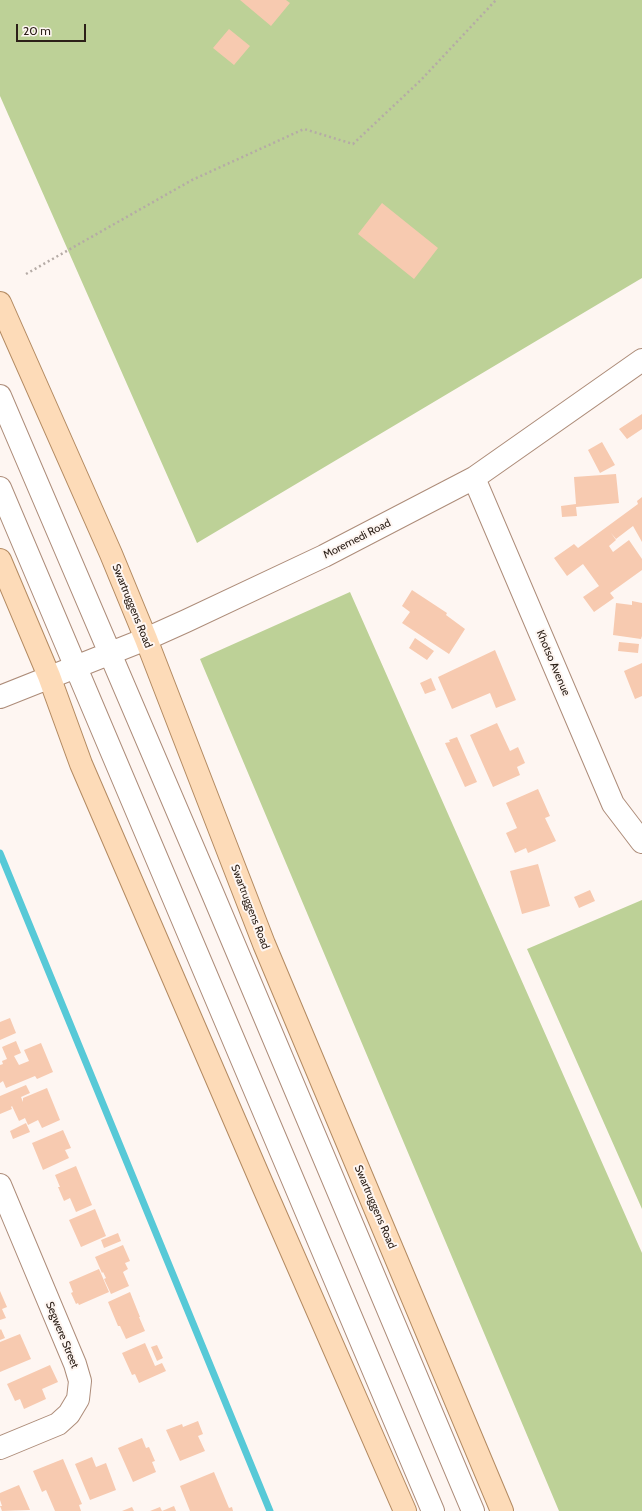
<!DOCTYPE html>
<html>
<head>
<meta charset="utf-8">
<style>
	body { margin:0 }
	#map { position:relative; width:642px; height:1511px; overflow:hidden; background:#fef6f2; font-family:Cabin,sans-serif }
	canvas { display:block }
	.scale { position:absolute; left:16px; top:24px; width:70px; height:18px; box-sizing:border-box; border:2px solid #2c2018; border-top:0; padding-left:5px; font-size:12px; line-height:14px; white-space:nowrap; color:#2c2018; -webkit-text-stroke:3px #fef6f2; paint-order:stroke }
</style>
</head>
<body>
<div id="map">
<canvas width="642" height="1511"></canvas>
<div class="scale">20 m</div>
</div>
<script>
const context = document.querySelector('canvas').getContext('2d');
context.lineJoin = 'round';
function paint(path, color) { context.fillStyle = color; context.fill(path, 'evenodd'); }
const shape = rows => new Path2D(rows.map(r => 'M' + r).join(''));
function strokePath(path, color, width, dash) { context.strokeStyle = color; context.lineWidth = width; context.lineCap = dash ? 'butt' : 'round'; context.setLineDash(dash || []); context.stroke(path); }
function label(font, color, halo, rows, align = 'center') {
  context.font = font + ' Cabin,sans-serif'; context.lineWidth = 4; context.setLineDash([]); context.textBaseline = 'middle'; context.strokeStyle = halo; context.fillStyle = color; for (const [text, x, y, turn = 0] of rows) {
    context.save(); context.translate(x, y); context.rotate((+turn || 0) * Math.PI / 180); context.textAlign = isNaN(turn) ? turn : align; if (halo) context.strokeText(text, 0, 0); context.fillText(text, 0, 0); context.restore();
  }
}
paint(shape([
	[0,0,642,0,642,278,197,543,0,96],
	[350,592,642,1253,642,1511,559,1511,200,659],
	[642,900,642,1209,527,949]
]), '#bdd197');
strokePath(shape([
	[0,853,270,1511]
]), '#57c9d7', 7);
paint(shape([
	[240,0,286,0,290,3,271,26],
	[229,29,250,46,234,65,213,48],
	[382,203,438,248,414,279,358,234],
	[642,414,642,429,627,439,619,429],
	[602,442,615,465,600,473,588,450],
	[616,474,619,503,576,507,577,516,562,517,561,506,576,504,574,477],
	[642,497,642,542,633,526,616,539,611,533,616,540,609,546,613,552,629,540,642,559,642,570,610,593,614,598,594,612,583,597,599,586,583,564,567,576,554,558,574,544,578,548,638,504,637,501],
	[412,590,447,613,446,615,465,629,449,654,402,623,410,612,402,606],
	[632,601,642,603,642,636,641,639,613,635,616,603,632,605],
	[415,638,434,651,427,660,409,648],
	[619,642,639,644,638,653,618,651],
	[495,650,516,700,496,708,490,693,452,709,438,677],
	[642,663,642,696,635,699,624,671],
	[431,678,436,690,425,694,420,683],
	[497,723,510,751,518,747,525,763,517,767,520,775,493,787,470,735],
	[457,737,477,782,465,787,445,743,450,742,449,740],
	[538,789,550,816,545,818,556,841,528,853,526,848,515,853,506,833,517,828,506,803],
	[538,864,550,906,522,914,510,871],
	[590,890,595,901,579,908,574,897],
	[10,1018,16,1033,0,1040,0,1022],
	[16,1041,21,1053,14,1056,19,1065,29,1061,24,1050,41,1043,53,1072,37,1079,35,1076,6,1088,3,1081,0,1083,0,1065,3,1064,2,1061,7,1059,2,1047],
	[26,1085,30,1093,21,1097,23,1102,23,1098,47,1088,60,1120,42,1128,38,1120,28,1125,25,1118,19,1121,12,1106,11,1107,12,1109,0,1114,0,1096],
	[26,1123,30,1132,13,1139,10,1131],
	[63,1130,71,1148,65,1150,69,1158,43,1170,32,1143],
	[76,1166,92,1205,76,1212,70,1198,64,1201,58,1187,60,1187,55,1175],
	[95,1209,106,1236,81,1247,69,1220],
	[118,1233,121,1241,104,1248,101,1240],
	[123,1245,130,1261,125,1263,128,1269,123,1272,129,1286,111,1294,104,1279,106,1278,103,1272,102,1273,95,1257],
	[99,1269,109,1292,79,1305,78,1303,76,1304,71,1293,73,1292,69,1282],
	[0,1291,7,1307,2,1309,6,1318,0,1320],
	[130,1292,140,1317,139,1317,145,1331,126,1339,120,1326,118,1326,108,1302],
	[1,1329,5,1338,0,1340,0,1330],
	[20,1334,31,1359,0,1372,0,1342],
	[145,1343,155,1366,162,1363,166,1371,139,1383,135,1374,132,1375,122,1353],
	[157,1345,163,1358,157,1361,151,1347],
	[50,1365,58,1382,42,1389,46,1399,24,1409,20,1399,15,1401,7,1384],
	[198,1421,203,1434,198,1436,205,1451,180,1461,166,1430,182,1424,183,1427],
	[142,1438,146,1448,149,1447,155,1461,152,1462,156,1472,133,1482,118,1448],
	[92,1457,96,1467,106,1463,116,1490,90,1500,75,1464],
	[63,1459,82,1504,79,1505,81,1511,55,1511,46,1490,42,1492,33,1471],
	[214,1472,229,1508,232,1507,233,1511,190,1511,180,1486],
	[19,1485,30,1510,2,1511,0,1506,2,1506,0,1500,0,1493],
	[174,1506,176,1511,162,1511],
	[132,1507,134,1511,122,1511],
	[160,1507,162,1511,150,1511]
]), '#f7cab0');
const minor = shape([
	[0,396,212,892,473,1511],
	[474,478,613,804,642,842],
	[0,488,433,1511],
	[0,697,146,639,186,621,324,556,474,478,642,360],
	[0,1185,75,1364,80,1381,78,1399,69,1414,58,1424,0,1448]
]);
const major = shape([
	[0,303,111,554,146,639,264,944,502,1511],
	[0,560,49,676,81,764,263,1186,405,1511]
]);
strokePath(minor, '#ad8c79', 24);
strokePath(major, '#b38a61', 24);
strokePath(shape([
	[26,274,192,180,304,129,353,144,421,80,496,0]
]), '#b5aba6', 2.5, [2, 3]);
strokePath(minor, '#fff', 22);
strokePath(major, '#fddbb8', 22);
label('11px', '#2c2018', '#fef6f2', [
	["Moremedi Road",357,539,-27],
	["Swartruggens Road",132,606,68],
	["Khotso Avenue",553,663,67],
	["Swartruggens Road",250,907,69],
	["Swartruggens Road",375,1207,67],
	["Segwere Street",62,1335,68]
]);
</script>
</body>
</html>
